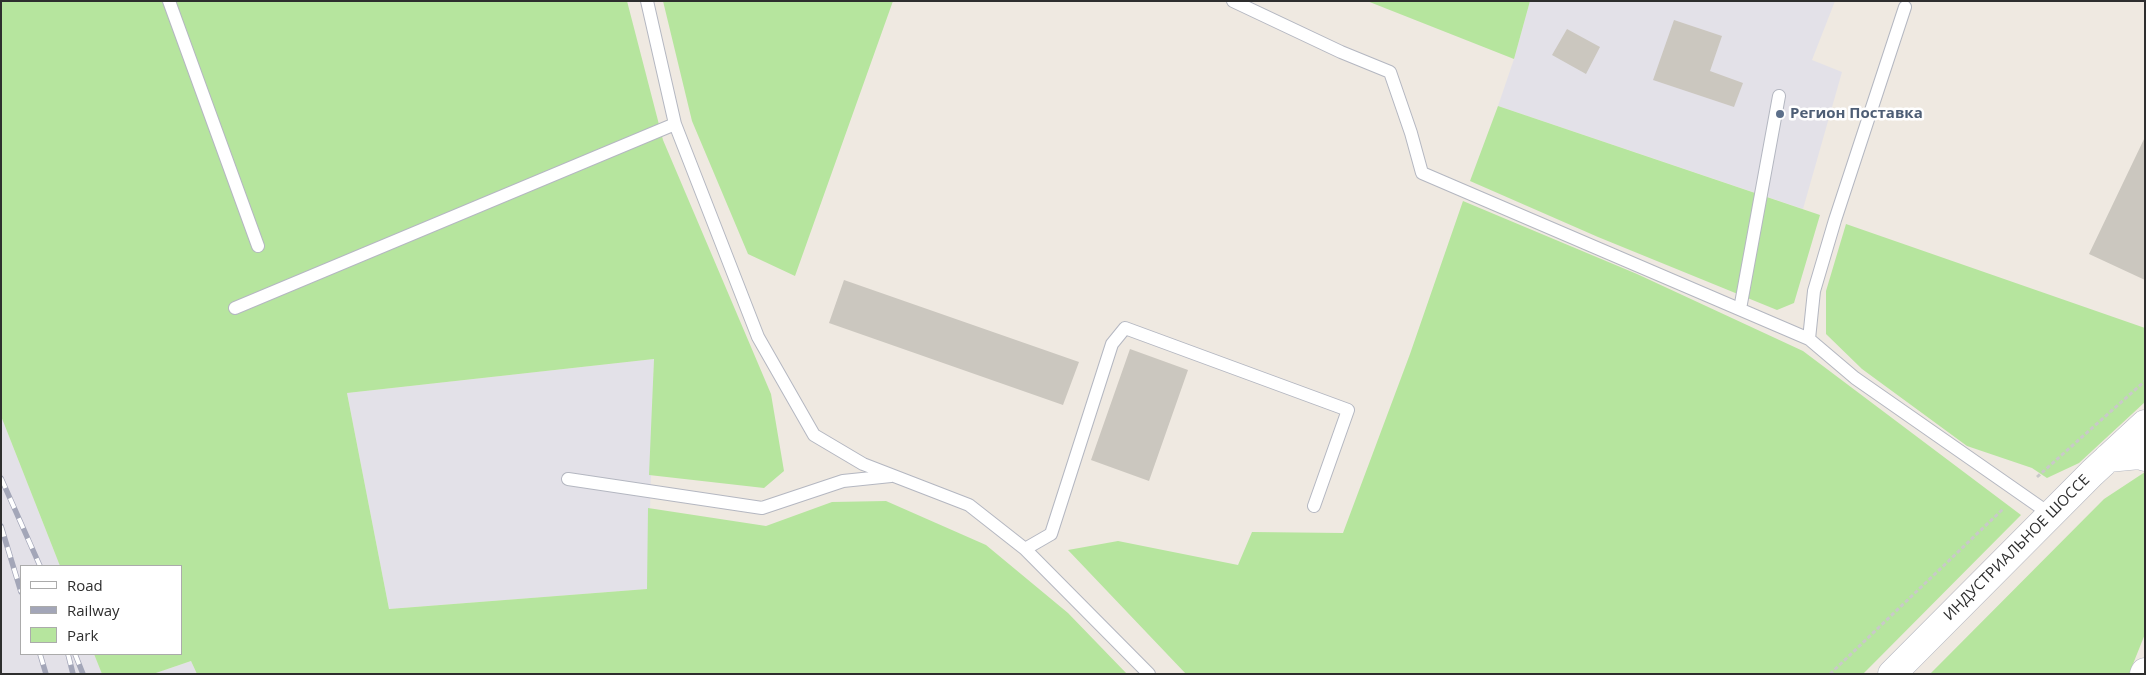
<!DOCTYPE html>
<html>
<head>
<meta charset="utf-8">
<style>
	body { margin:0 }
	#map { position:relative; width:2146px; height:675px; overflow:hidden; background:#efe9e1; font-family:"Open Sans",sans-serif }
	canvas { display:block }
	.frame { position:absolute; inset:0; border:2px solid #2e2e2e; pointer-events:none }
	.legend { position:absolute; left:20px; top:565px; width:162px; height:90px; box-sizing:border-box; background:#fff; border:1px solid #ababab; margin:0; padding:6px 9px; list-style:none; font-size:15px; color:#2e2e2e }
	.legend li { display:flex; align-items:center; gap:10px; height:25px }
	.legend b { width:25px; border:1px solid #ababab }
</style>
</head>
<body>
<div id="map">
<canvas width="2146" height="675"></canvas>
<div class="frame"></div>
<ul class="legend">
<li><b style="height:6px;background:#fff"></b>Road</li>
<li><b style="height:6px;background:#a3a6b8"></b>Railway</li>
<li><b style="height:14px;background:#b6e59e"></b>Park</li>
</ul>
</div>
<script>
const context = document.querySelector('canvas').getContext('2d');
context.lineJoin = 'round';
function paint(path, color) { context.fillStyle = color; context.fill(path, 'evenodd'); }
const shape = rows => new Path2D(rows.map(r => 'M' + r).join(''));
function strokePath(path, color, width, dash) { context.strokeStyle = color; context.lineWidth = width; context.lineCap = dash ? 'butt' : 'round'; context.setLineDash(dash || []); context.stroke(path); }
function label(font, color, halo, rows, align = 'center') {
  context.font = font + ' "Open Sans",sans-serif'; context.lineWidth = 5; context.setLineDash([]); context.textBaseline = 'middle'; context.strokeStyle = halo; context.fillStyle = color; for (const [text, x, y, turn = 0] of rows) {
    context.save(); context.translate(x, y); context.rotate((+turn || 0) * Math.PI / 180); context.textAlign = isNaN(turn) ? turn : align; if (halo) context.strokeText(text, 0, 0); context.fillText(text, 0, 0); context.restore();
  }
}
paint(shape([
	[1530,1,1835,1,1812,60,1842,72,1803,209,1498,106,1514,59],
	[654,359,648,589,389,609,347,393],
	[1,416,60,566,21,566,21,654,94,654,102,674,1,674],
	[191,661,197,674,153,674]
]), '#e3e1e8');
paint(shape([
	[1,1,627,1,663,140,771,394,784,471,764,488,649,475,654,359,347,393,389,609,647,589,648,508,766,526,832,502,886,501,986,545,1068,613,1127,674,197,674,191,661,153,674,102,674,94,654,181,654,181,566,60,566,1,416],
	[663,1,893,1,795,276,748,254,692,121],
	[1367,1,1530,1,1514,59],
	[1498,106,1820,215,1794,303,1777,310,1598,237,1470,181],
	[1463,201,1637,274,1803,351,2021,515,1863,674,1186,674,1068,550,1118,541,1238,565,1252,532,1343,533,1410,354],
	[1846,224,2145,328,2145,402,2079,463,2047,478,2032,468,1967,446,1862,369,1826,334,1826,291],
	[2145,472,2145,634,2129,674,1930,674,2104,499]
]), '#b6e59e');
paint(shape([
	[1674,20,1722,36,1710,71,1743,83,1734,107,1653,80],
	[1567,29,1600,47,1586,74,1552,55],
	[2145,137,2145,280,2089,254],
	[844,280,1079,362,1063,405,829,323],
	[1130,349,1188,370,1149,481,1091,460]
]), '#cbc7bf');
const lane = shape([
	[169,1,258,246],
	[647,1,675,124,758,337,814,435,863,464,969,505,1025,549,1149,674],
	[1233,1,1341,52,1390,72,1411,133,1422,173,1809,339,1855,378,2050,514],
	[235,308,675,124],
	[1740,309,1779,96],
	[1809,339,1814,291,1835,220,1905,7],
	[568,479,762,508,843,481,891,476],
	[1025,549,1051,534,1112,344,1125,328,1348,410,1314,506]
]);
const secondary = shape([
	[2108,458,2139,455,2145,457],
	[1892,674,2092,473,2145,424],
	[2144,674,2145,672]
]);
strokePath(lane, '#b4b7c1', 14);
strokePath(secondary, '#b4b7c1', 29);
strokePath(shape([
	[2037,477,2145,381],
	[1830,674,2003,509]
]), '#c9c9c9', 3, [4, 2.5]);
strokePath(lane, '#fff', 12);
strokePath(secondary, '#fff', 28);
const rail = shape([
	[1,478,40,566],
	[1,526,21,592],
	[40,654,46,674],
	[68,654,73,674],
	[75,654,83,674]
]);
strokePath(rail, '#a3a6b8', 5.5);
strokePath(rail, '#fff', 4, [11]);
for (const [x, y, r, color] of [
	[1780,114,5,"#5c6f8a"]
]) { const dot = new Path2D(); dot.arc(x, y, r, 0, 2 * Math.PI); context.fillStyle = color; context.fill(dot); strokePath(dot, '#fff', 2); }
label('bold 15px', '#4e5e75', '#fff', [
	["Регион Поставка",1790,114]
], 'left');
label('15px', '#2e2e2e', '#fff', [
	["ИНДУСТРИАЛЬНОЕ ШОССЕ",2017,548,-45]
]);
</script>
</body>
</html>
